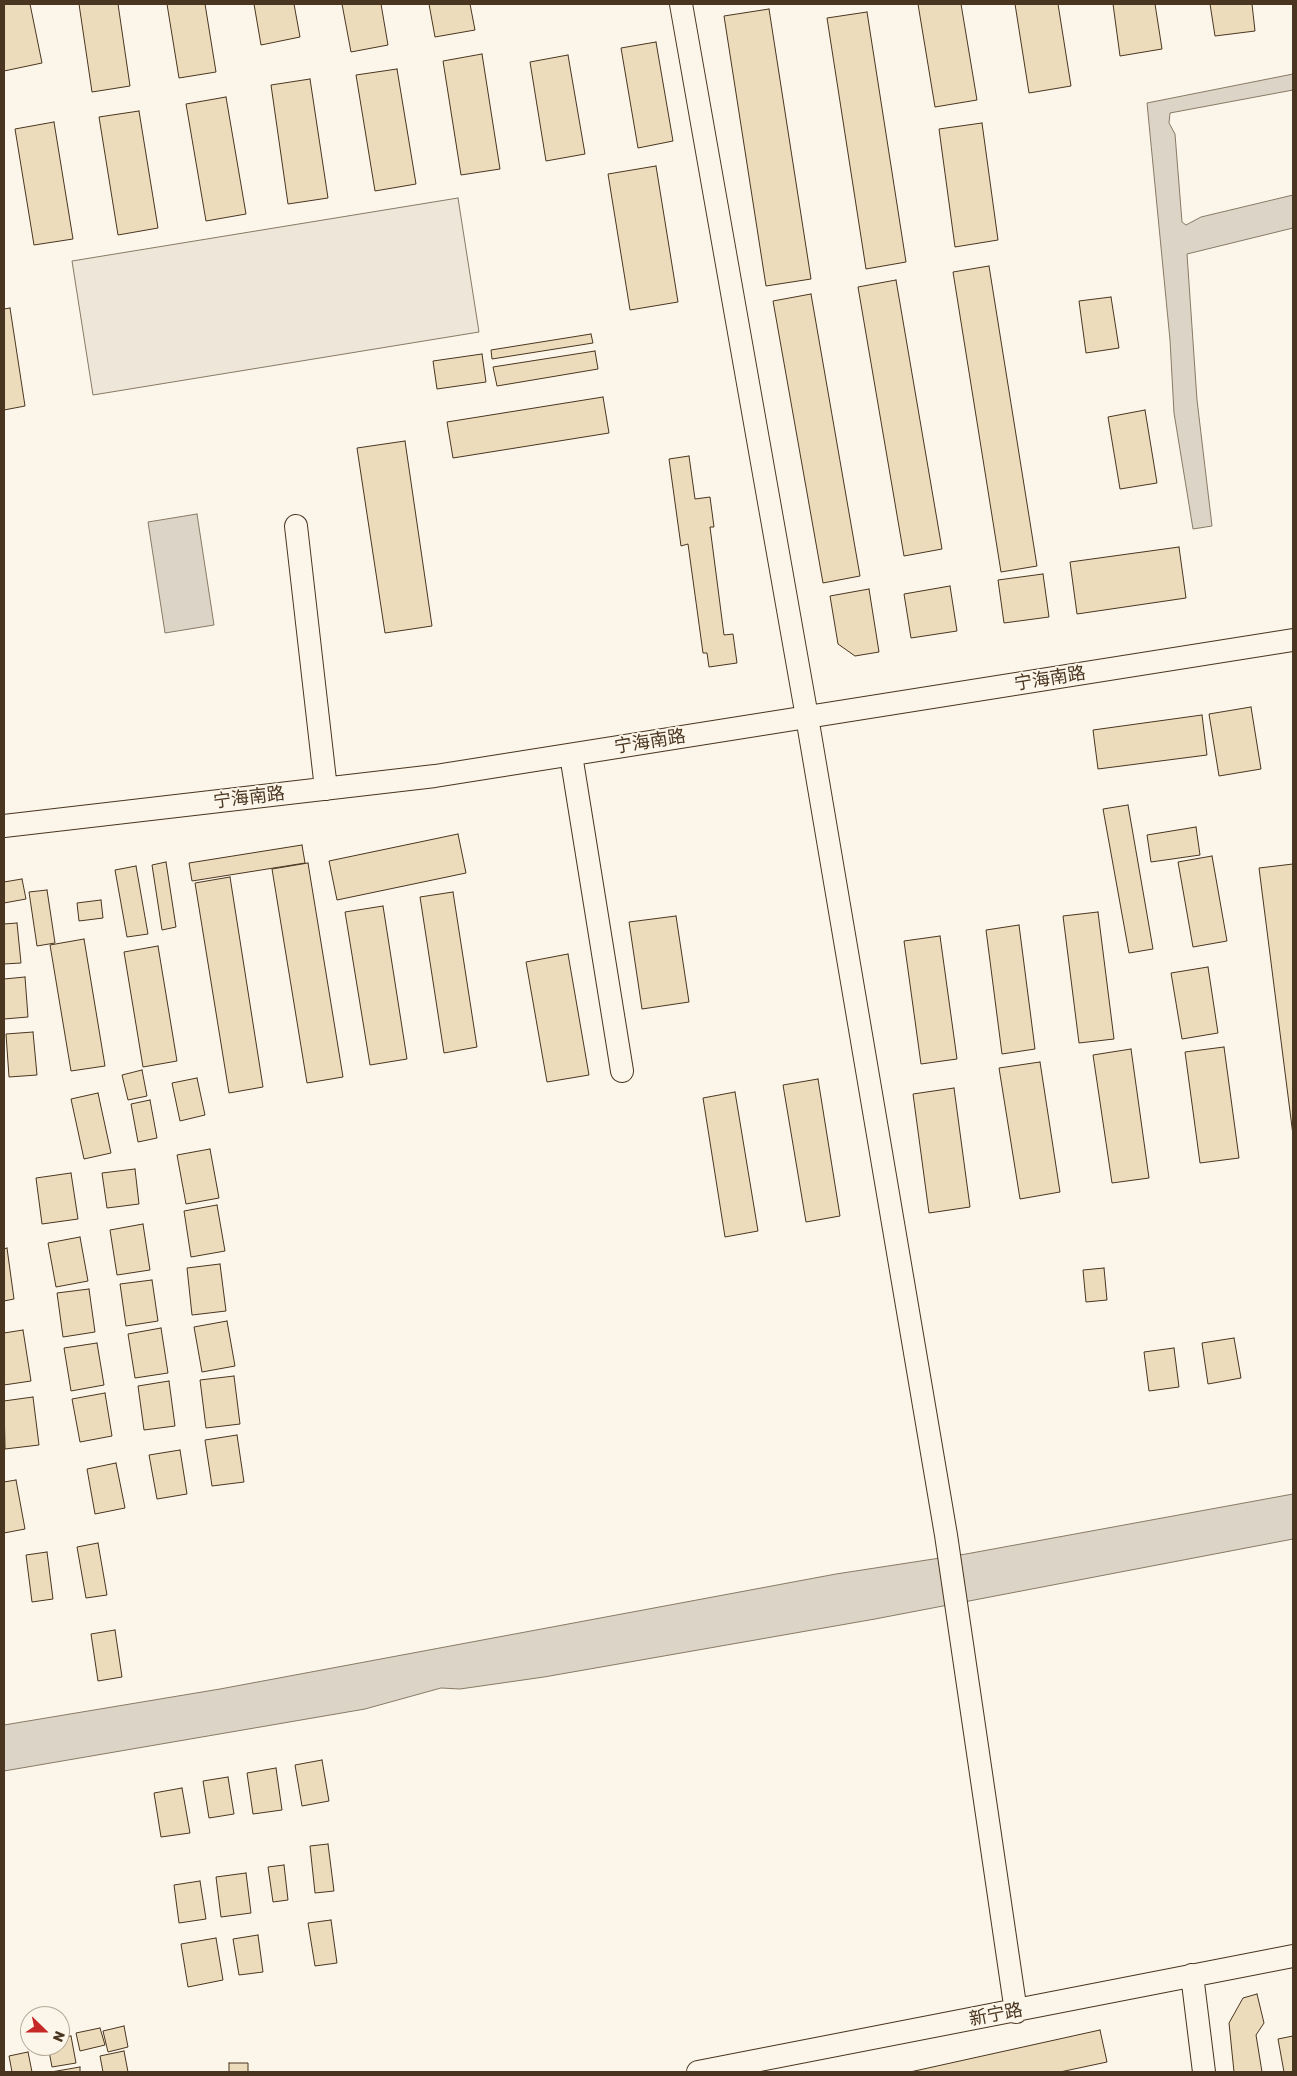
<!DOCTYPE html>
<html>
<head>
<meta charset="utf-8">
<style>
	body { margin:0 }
	#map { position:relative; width:1297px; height:2076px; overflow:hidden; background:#fbf6e9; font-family:Rubik,sans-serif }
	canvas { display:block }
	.frame { position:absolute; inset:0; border:5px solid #4a3520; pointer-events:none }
	.north { position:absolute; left:20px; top:2006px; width:50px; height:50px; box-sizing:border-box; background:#fbf6e9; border:1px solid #b4a999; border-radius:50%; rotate:112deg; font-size:14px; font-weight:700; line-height:20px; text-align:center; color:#4a3520 }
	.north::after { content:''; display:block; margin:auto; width:18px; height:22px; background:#c62828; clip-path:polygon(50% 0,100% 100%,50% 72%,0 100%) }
</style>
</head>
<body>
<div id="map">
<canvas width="1297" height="2076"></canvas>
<div class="frame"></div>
<div class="north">N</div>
</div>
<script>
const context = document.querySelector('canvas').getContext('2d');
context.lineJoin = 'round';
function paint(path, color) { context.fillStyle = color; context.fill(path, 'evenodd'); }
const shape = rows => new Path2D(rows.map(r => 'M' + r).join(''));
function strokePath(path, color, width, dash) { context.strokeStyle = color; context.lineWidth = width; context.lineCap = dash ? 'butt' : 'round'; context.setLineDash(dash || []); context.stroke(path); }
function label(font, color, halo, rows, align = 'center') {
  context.font = font + ' Rubik,"Noto Sans SC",sans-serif'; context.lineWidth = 4; context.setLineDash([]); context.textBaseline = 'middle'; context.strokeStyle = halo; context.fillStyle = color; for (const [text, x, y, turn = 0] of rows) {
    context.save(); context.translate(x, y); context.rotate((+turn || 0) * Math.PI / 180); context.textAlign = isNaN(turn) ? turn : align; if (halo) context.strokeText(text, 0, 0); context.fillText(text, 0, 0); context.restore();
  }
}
const green = shape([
	[458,198,479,332,93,395,72,261,458,198]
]);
paint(green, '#ede6d9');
strokePath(green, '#887966', 1);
const water = shape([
	[1293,74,1293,90,1170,113,1169,123,1175,134,1182,222,1186,225,1201,217,1293,195,1293,228,1187,254,1197,400,1212,526,1193,529,1174,413,1170,340,1147,103,1293,74],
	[197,514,214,625,165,633,148,522,197,514],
	[1293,1494,1293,1539,875,1619,544,1677,460,1689,441,1688,365,1709,4,1771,4,1725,220,1689,836,1574,966,1554,1293,1494]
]);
paint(water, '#dcd4c6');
strokePath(water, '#887966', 1);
const building = shape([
	[4,4,30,4,42,63,4,71,4,4],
	[79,4,118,4,130,86,92,92,79,4],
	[167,4,205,4,216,72,179,78,167,4],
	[254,4,294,4,300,37,261,45,254,4],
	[342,4,381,4,388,45,351,52,342,4],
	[429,4,470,4,475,30,435,37,429,4],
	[918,4,961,4,977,100,935,107,918,4],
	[1015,4,1058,4,1071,86,1029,93,1015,4],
	[1113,4,1155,4,1162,49,1120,56,1113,4],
	[1210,4,1252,4,1255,31,1215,36,1210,4],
	[769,9,811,279,766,286,724,16,769,9],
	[867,12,906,262,866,269,827,18,867,12],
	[656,42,673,141,638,148,621,48,656,42],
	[482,54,500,169,461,175,443,61,482,54],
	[568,55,585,154,546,161,530,62,568,55],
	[397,69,416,184,375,191,356,75,397,69],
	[310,79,328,198,288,204,271,85,310,79],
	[226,97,246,214,206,221,186,104,226,97],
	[139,111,158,228,118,235,99,117,139,111],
	[54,122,73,239,34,245,15,129,54,122],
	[982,123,998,240,955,247,939,129,982,123],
	[656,166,678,302,630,310,608,174,656,166],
	[989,266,1037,566,1001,572,953,272,989,266],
	[896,280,942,549,904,556,858,287,896,280],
	[811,294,860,576,823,583,773,301,811,294],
	[1111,297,1119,348,1086,353,1079,301,1111,297],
	[10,308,25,406,4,410,4,309,10,308],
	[591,334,593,343,492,359,491,350,591,334],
	[595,351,598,369,497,386,493,367,595,351],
	[482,354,486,382,437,389,433,361,482,354],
	[603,397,609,433,453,458,447,422,603,397],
	[1145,410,1157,483,1120,489,1108,417,1145,410],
	[405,441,432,626,385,633,357,448,405,441],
	[689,456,695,499,710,497,714,527,710,527,724,635,733,634,737,663,709,667,707,653,703,653,688,544,681,546,669,459,689,456],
	[1179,547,1186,598,1077,614,1070,562,1179,547],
	[1043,574,1049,617,1004,623,998,580,1043,574],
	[950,586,957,631,911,638,904,594,950,586],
	[869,589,879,652,855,656,838,644,830,596,869,589],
	[1251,707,1261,769,1219,776,1209,714,1251,707],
	[1202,715,1207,755,1098,769,1093,730,1202,715],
	[1128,805,1153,949,1129,953,1103,809,1128,805],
	[1196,827,1200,855,1151,862,1147,835,1196,827],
	[458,834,466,873,337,900,329,861,458,834],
	[302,845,305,863,192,881,189,863,302,845],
	[1212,856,1227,941,1193,947,1178,862,1212,856],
	[166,862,176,927,162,930,152,865,166,862],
	[308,863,343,1077,307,1083,272,869,308,863],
	[1293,864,1293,1135,1259,868,1293,864],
	[136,866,148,934,127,937,115,870,136,866],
	[230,877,263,1087,229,1093,195,883,230,877],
	[22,879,26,899,4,903,4,882,22,879],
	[47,890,55,943,37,946,29,892,47,890],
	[453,892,477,1047,444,1053,420,897,453,892],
	[101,900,103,918,79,921,77,903,101,900],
	[383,906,407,1059,370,1065,345,912,383,906],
	[1098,912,1114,1039,1079,1043,1063,916,1098,912],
	[676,916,689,1002,642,1009,629,922,676,916],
	[17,923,21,963,4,964,4,924,17,923],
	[1019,925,1035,1049,1002,1054,986,930,1019,925],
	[940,936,957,1059,921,1064,904,941,940,936],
	[84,939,105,1066,71,1071,50,945,84,939],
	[158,946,177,1061,143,1067,124,952,158,946],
	[568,954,589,1075,547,1082,526,962,568,954],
	[1208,967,1218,1033,1182,1039,1171,973,1208,967],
	[25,977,28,1017,4,1019,4,979,25,977],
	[33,1032,37,1075,9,1077,6,1034,33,1032],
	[1224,1047,1239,1158,1200,1163,1185,1052,1224,1047],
	[1131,1049,1149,1178,1112,1183,1093,1055,1131,1049],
	[1040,1062,1060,1192,1020,1199,999,1068,1040,1062],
	[142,1070,147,1096,128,1100,122,1075,142,1070],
	[197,1078,205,1115,180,1121,172,1083,197,1078],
	[818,1079,840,1216,806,1222,783,1085,818,1079],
	[954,1088,970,1207,929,1213,913,1094,954,1088],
	[735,1092,758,1231,725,1237,703,1098,735,1092],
	[98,1093,111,1153,84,1159,71,1099,98,1093],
	[150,1100,157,1138,138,1142,131,1104,150,1100],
	[210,1149,219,1198,186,1204,177,1155,210,1149],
	[135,1169,139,1204,107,1208,102,1173,135,1169],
	[71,1173,78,1219,42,1224,36,1178,71,1173],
	[217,1205,225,1251,191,1257,184,1211,217,1205],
	[143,1224,150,1270,117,1275,110,1230,143,1224],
	[80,1237,88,1281,56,1287,48,1243,80,1237],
	[7,1248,14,1299,4,1301,4,1249,7,1248],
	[220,1264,226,1311,192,1315,187,1268,220,1264],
	[1104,1268,1107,1300,1086,1302,1083,1270,1104,1268],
	[152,1280,158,1321,126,1326,120,1284,152,1280],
	[89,1289,95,1332,63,1337,57,1293,89,1289],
	[227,1321,235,1366,202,1372,194,1327,227,1321],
	[161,1328,168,1373,135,1378,128,1334,161,1328],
	[23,1330,31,1381,4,1385,4,1333,23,1330],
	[1234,1338,1241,1378,1208,1384,1202,1343,1234,1338],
	[97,1343,104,1385,71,1391,64,1348,97,1343],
	[1174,1348,1179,1387,1149,1391,1144,1352,1174,1348],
	[234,1376,240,1424,206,1428,200,1380,234,1376],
	[169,1381,175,1426,144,1430,138,1386,169,1381],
	[105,1393,112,1436,80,1442,72,1399,105,1393],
	[33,1397,39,1445,5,1449,4,1401,33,1397],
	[237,1435,244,1482,212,1486,205,1440,237,1435],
	[180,1450,187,1494,157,1499,149,1455,180,1450],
	[116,1463,125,1508,95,1514,87,1469,116,1463],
	[16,1480,25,1529,4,1533,4,1482,16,1480],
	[98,1543,107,1595,86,1598,77,1547,98,1543],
	[47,1552,53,1599,32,1602,26,1555,47,1552],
	[115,1630,122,1677,98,1681,91,1634,115,1630],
	[322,1760,329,1801,302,1806,295,1765,322,1760],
	[276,1768,282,1810,253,1814,247,1773,276,1768],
	[228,1777,234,1814,209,1818,203,1781,228,1777],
	[182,1788,190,1833,161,1837,154,1793,182,1788],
	[328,1844,334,1891,315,1893,310,1846,328,1844],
	[284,1865,288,1900,273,1902,268,1867,284,1865],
	[246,1873,251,1913,221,1917,216,1877,246,1873],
	[200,1881,206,1919,179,1923,174,1885,200,1881],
	[331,1920,337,1963,315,1966,308,1923,331,1920],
	[258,1935,263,1972,239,1975,233,1939,258,1935],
	[216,1938,223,1980,188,1987,181,1944,216,1938],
	[1257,1994,1264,2023,1256,2035,1262,2072,1234,2072,1229,2023,1243,1998,1257,1994],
	[124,2026,128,2047,108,2052,103,2031,124,2026],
	[100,2028,105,2045,80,2051,76,2033,100,2028],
	[1100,2030,1107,2062,1060,2072,910,2072,1100,2030],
	[71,2036,76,2063,52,2067,48,2046,60,2046,60,2038,71,2036],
	[1293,2036,1293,2072,1284,2072,1278,2039,1293,2036],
	[124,2051,128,2072,103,2072,100,2056,124,2051],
	[28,2052,32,2072,12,2072,9,2056,28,2052],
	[229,2063,248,2063,248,2072,229,2072,229,2063],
	[80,2067,80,2072,51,2072,80,2067]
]);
paint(building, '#ecdcbc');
strokePath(building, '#4a3520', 1);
const minor = shape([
	[681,4,807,717,946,1535,1016,2012],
	[296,526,326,789],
	[571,755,622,1071],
	[4,826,435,776,1293,640],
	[1192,1975,1204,2072],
	[698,2072,1293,1956]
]);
strokePath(minor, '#4a3520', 24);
strokePath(minor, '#fbf6e9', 22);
label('18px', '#4a3520', '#fbf6e9', [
	["宁海南路",1050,679,-9],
	["宁海南路",650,742,-9],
	["宁海南路",249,798,-7],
	["新宁路",996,2015,-11]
]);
</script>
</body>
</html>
